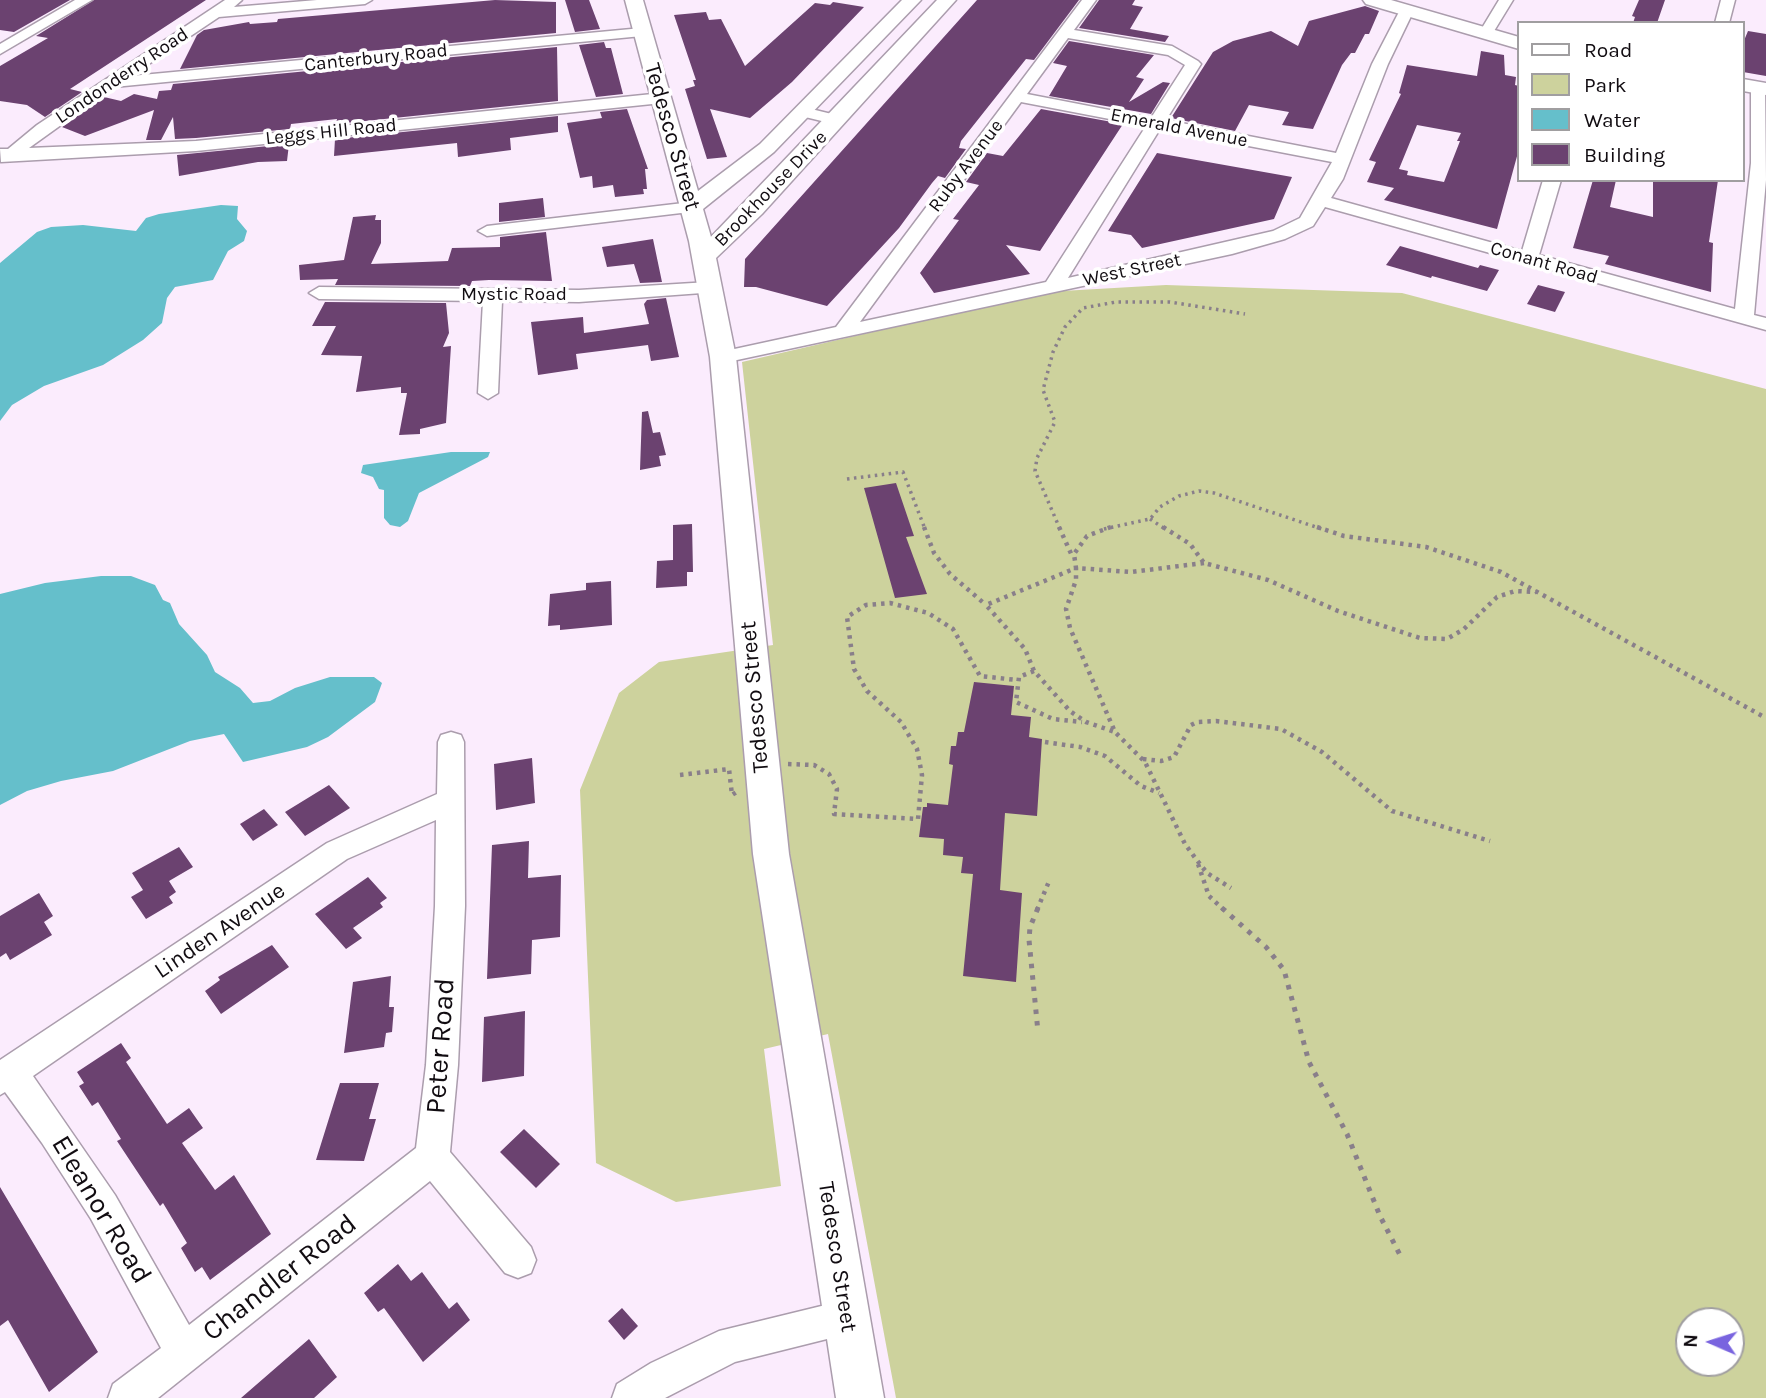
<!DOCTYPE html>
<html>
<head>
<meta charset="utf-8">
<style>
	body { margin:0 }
	#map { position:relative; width:1766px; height:1398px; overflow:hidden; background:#fbecfd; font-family:Karla,sans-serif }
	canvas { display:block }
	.legend { position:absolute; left:1517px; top:21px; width:228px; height:161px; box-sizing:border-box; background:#fff; border:2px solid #a09ea0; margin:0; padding:9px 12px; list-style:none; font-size:21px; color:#110c11 }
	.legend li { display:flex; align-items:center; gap:14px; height:35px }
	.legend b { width:35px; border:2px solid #a09ea0 }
	.north { position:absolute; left:1675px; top:1307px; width:70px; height:70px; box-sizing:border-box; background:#fff; border:2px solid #a09ea0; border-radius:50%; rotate:273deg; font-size:19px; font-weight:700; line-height:28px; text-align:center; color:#110c11 }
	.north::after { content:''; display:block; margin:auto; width:24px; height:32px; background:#7964df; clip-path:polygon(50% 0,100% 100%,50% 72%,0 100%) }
</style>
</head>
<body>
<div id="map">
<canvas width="1766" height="1398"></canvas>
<ul class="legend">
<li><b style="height:9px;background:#fff"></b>Road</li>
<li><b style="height:19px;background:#cdd29d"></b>Park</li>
<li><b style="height:19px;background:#65bfcb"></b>Water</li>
<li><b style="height:19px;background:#6b4270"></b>Building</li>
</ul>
<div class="north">N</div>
</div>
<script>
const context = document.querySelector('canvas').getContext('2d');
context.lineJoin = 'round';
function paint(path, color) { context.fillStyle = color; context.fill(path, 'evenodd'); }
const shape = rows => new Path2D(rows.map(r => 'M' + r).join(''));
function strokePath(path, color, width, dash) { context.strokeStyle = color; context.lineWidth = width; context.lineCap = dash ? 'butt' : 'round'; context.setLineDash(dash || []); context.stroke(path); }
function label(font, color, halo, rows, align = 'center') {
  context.font = font + ' Karla,sans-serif'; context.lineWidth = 7; context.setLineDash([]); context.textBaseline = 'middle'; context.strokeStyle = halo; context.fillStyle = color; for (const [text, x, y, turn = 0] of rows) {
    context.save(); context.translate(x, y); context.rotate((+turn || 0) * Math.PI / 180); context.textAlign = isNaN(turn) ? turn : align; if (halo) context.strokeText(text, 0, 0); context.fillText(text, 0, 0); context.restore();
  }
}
paint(shape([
	[1166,285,1402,293,1766,389,1766,1398,896,1398,828,1034,764,1049,781,1186,676,1202,596,1163,580,790,619,693,659,662,773,645,742,362,1045,292],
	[1689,1321,1731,1321,1731,1363,1689,1363]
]), '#cdd29d');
paint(shape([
	[221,205,238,206,237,219,247,231,244,241,228,251,213,280,175,287,167,298,162,323,143,340,103,365,44,386,12,405,0,421,0,263,37,232,51,227,83,225,136,231,146,218,159,214],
	[451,452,490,452,488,457,419,493,408,521,400,527,390,525,384,518,384,490,379,489,373,477,361,473,363,465],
	[101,576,131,576,155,585,163,600,170,603,179,624,207,655,215,672,240,688,253,703,270,701,295,688,330,677,374,677,382,683,375,702,328,737,307,747,243,762,224,734,190,741,113,771,61,781,27,791,0,805,0,594,45,583]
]), '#65bfcb');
paint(shape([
	[0,0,70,0,14,32,0,30],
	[94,0,206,0,70,89,82,92,45,117,27,105,0,101,0,66,48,38,36,36],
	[495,0,556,2,556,33,180,69,197,35,204,30,249,22,250,24,277,22,278,19],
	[565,0,589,0,600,29,575,32],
	[977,0,1079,0,1034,60,1026,59,961,141,959,148,966,149,945,178,938,176,932,183,899,228,827,306,756,287,744,287,745,259],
	[1099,0,1135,0,1132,5,1143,7,1130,29,1169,36,1165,42,1079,28],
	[1639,0,1665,0,1657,23,1633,23,1635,17,1632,16],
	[833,2,864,7,792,82,750,118,710,109,727,157,707,159,685,89,695,86,693,80,696,80,674,15,706,12,709,20,721,19,745,66,815,3,830,5],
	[1365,6,1379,11,1369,34,1365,34,1355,53,1351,53,1342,65,1313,129,1282,125,1289,112,1249,105,1235,131,1171,118,1213,52,1233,41,1271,31,1298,46,1309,21],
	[1748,31,1766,34,1766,76,1743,72,1743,43],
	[1069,41,1154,55,1136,77,1144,79,1129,102,1163,82,1170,83,1151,114,1049,96,1067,66,1053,63],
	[604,42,606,48,611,48,623,94,596,97,579,45],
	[557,47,558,101,336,124,337,119,291,124,290,129,196,138,175,139,173,117,161,140,146,140,154,110,85,136,62,127,104,97,121,101,134,94,157,99,159,91,171,90,173,84],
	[1481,51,1504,55,1505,75,1516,77,1515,85,1519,86,1519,149,1497,229,1384,200,1394,188,1367,182,1376,162,1369,160,1401,94,1399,93,1407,65,1477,76],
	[1417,125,1461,133,1457,141,1460,141,1444,182,1407,175,1408,171,1399,169],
	[627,109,648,169,645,169,647,189,643,189,644,194,615,197,613,185,593,188,592,176,580,178,567,123,602,118,600,112],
	[1041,109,1123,124,1040,251,1006,245,1030,274,934,293,920,273,959,220,953,219,979,185,966,182,987,153,1003,156],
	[558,116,558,132,510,138,511,150,458,157,457,143,334,156,335,139],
	[289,144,287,161,258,162,179,176,177,155],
	[1157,153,1292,177,1274,219,1142,248,1131,235,1108,231],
	[1593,180,1616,180,1610,207,1653,217,1653,180,1718,180,1709,242,1713,243,1711,292,1605,264,1609,256,1573,248],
	[543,198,545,217,499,222,499,203],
	[376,215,375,220,381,220,381,243,371,264,448,261,452,248,500,247,500,237,546,232,552,281,489,280,472,281,470,286,335,285,338,279,300,280,299,265,344,260,353,217],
	[653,239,662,282,640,283,634,264,607,267,602,247],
	[1400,246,1478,268,1480,265,1499,270,1487,291,1432,276,1431,278,1386,265],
	[1538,285,1565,292,1555,312,1527,304],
	[666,298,679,357,651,361,648,345,576,354,578,369,538,375,531,322,583,317,584,333,649,324,644,304,647,300],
	[325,302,446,303,449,333,443,347,451,346,446,423,420,429,420,434,399,435,407,393,401,393,401,387,356,392,362,356,321,355,336,326,312,326],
	[648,411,653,433,660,432,666,455,659,456,661,466,640,470,642,412],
	[896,483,914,536,906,537,927,594,895,598,864,488],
	[692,524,693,572,687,572,687,586,656,588,657,561,673,560,673,525],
	[611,581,612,625,560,630,560,625,548,626,550,594,586,590,586,583],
	[974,682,1014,686,1011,715,1031,717,1029,737,1042,739,1037,816,1005,813,1000,890,1022,893,1016,982,963,976,973,874,961,873,963,857,943,855,944,839,919,837,923,807,927,807,927,803,948,805,953,765,949,764,951,746,956,746,958,732,964,732],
	[532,758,535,803,496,810,494,764],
	[329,785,350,808,305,836,285,812],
	[264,809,278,825,253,841,240,824],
	[529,841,528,878,561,875,560,937,532,940,531,974,487,979,492,845],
	[179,847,193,867,169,881,176,892,169,897,173,903,146,919,131,897,143,890,132,873],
	[368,877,387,898,380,903,383,907,353,928,362,938,346,949,315,914],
	[39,893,53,916,44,922,52,935,10,960,6,953,0,957,0,916],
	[272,945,289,967,221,1014,205,991,220,980,218,977],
	[391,976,389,1007,394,1007,392,1032,386,1033,384,1047,344,1053,353,982],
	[525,1011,524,1076,482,1082,484,1017],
	[121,1043,131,1058,126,1062,167,1124,189,1108,203,1128,182,1143,215,1190,234,1175,271,1234,210,1280,202,1267,195,1272,181,1248,187,1243,163,1203,160,1206,117,1141,121,1139,98,1102,92,1106,79,1086,84,1083,77,1072],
	[340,1083,379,1083,369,1119,376,1119,364,1161,316,1160],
	[524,1129,560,1164,536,1188,500,1152],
	[0,1187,98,1352,49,1392,8,1320,0,1326],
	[398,1264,411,1281,422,1272,449,1309,457,1302,470,1320,423,1362,384,1308,378,1312,364,1293],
	[622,1308,638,1326,624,1340,608,1321],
	[309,1339,337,1377,314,1398,241,1398]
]), '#6b4270');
const minor = shape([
	[75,0,92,0,0,54,0,44,75,0],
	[225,0,242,0,234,7,317,0,372,0,365,4,219,17,131,76,642,28,649,32,642,36,114,87,29,148,196,141,662,93,670,98,662,103,196,151,1,162,0,149,8,149,37,125,225,0],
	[1082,0,1096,0,1074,30,1172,46,1198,61,1201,64,1166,120,1336,153,1372,64,1400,10,1412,7,1414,10,1388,64,1343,179,1331,198,1522,251,1543,180,1561,180,1539,255,1735,309,1751,163,1751,88,1753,85,1765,85,1766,180,1754,315,1766,318,1766,330,1325,207,1313,226,1285,239,1232,254,723,363,716,361,713,357,716,353,836,327,1082,0],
	[1068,38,1168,55,1185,65,1151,118,1027,94,1068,38],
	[1021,102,1146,126,1046,282,860,322,1021,102],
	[1160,129,1332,162,1300,218,1273,231,1068,278,1160,129],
	[1499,0,1513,0,1491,36,1481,36,1479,33,1499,0],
	[1721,0,1735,0,1729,23,1715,23,1721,0],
	[803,107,844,117,846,120,838,125,797,115,795,112,803,107],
	[692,202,701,207,698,211,487,236,478,231,487,226,692,202],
	[709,282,719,288,716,292,579,302,502,301,498,393,488,399,478,393,483,301,319,299,309,293,319,287,579,290,709,282],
	[451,732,461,735,464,742,465,906,458,1065,450,1152,531,1247,536,1260,531,1273,518,1278,505,1273,430,1181,158,1398,108,1398,113,1384,161,1348,91,1219,42,1143,5,1092,0,1095,0,1060,327,843,437,794,438,742,441,735,451,732],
	[436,820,435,906,426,1065,416,1148,189,1325,115,1195,33,1076,347,859,436,820],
	[846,1300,859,1305,864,1318,859,1331,735,1362,665,1398,612,1398,617,1384,651,1363,719,1331,846,1300]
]);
const major = shape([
	[625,0,643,0,698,191,760,144,902,0,921,0,774,152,703,209,711,237,937,0,956,0,762,214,716,258,736,357,789,854,884,1398,836,1398,753,854,710,357,689,241,625,0],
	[1363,0,1391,0,1519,37,1519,49,1366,4,1363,0],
	[1743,79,1766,83,1766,95,1743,91,1743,79]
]);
strokePath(minor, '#ab9dad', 3);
strokePath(major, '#ab9dad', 3);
strokePath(shape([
	[847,479,903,472,925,529],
	[1150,519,1165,529],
	[1060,529,1035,471,1037,458,1055,422,1043,390,1053,352,1065,327,1083,308,1116,302,1170,302,1245,314],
	[1104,529,1150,519,1160,507,1179,496,1199,491,1214,493,1322,529]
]), '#897f8a', 3.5, [2.5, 4.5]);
strokePath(shape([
	[924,527,934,553,950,574,986,605],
	[1059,527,1073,558],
	[1111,527,1087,536,1074,554,1076,568,986,605,1025,649,1034,671,1070,711,1086,722,1115,732],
	[1163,527,1190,544,1204,563,1268,580,1338,611,1420,638,1447,639,1464,629,1497,597,1515,591,1536,592],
	[1317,527,1344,536,1426,547,1501,572,1766,718],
	[1204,563,1131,572,1076,568,1076,580,1066,609,1070,628,1115,732,1145,762,1185,844,1196,859,1207,873,1231,888],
	[1034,671,1019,677,1016,702,1053,719,1082,722],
	[1045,742,1080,747,1105,756,1141,786,1159,793],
	[1143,759,1161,761,1174,757,1191,725,1197,722,1216,721,1281,729,1322,752,1392,811,1490,841],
	[788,764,814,765,829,774,837,789,834,814,918,819,922,775,917,749,901,722,867,691,854,669,847,617,866,605,890,603,928,613,953,629,980,676,1017,680],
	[680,775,729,769,732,795,738,791],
	[1198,864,1209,896,1224,910],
	[1037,910,1050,879]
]), '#897f8a', 4.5, [3.5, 5]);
strokePath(shape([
	[1038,908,1030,927,1029,940,1038,1032],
	[1222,908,1266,947,1284,970,1309,1062,1347,1134,1380,1216,1401,1257]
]), '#897f8a', 5, [4.5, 7]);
paint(minor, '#fff');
paint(major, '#fff');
label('19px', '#110c11', '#fff', [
	["Canterbury Road",376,58,-6],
	["Londonderry Road",122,76,-34],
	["Emerald Avenue",1179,128,11],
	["Leggs Hill Road",331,132,-6],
	["Ruby Avenue",966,166,-53],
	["Brookhouse Drive",771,189,-46],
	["Conant Road",1544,263,16],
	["West Street",1132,270,-12],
	["Mystic Road",514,295]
]);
label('23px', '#110c11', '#fff', [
	["Tedesco Street",672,137,74],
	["Tedesco Street",755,697,-95],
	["Linden Avenue",220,931,-34],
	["Tedesco Street",837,1257,81]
]);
label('28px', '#110c11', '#fff', [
	["Peter Road",441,1046,-86],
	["Eleanor Road",101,1210,59],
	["Chandler Road",280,1278,-38]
]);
</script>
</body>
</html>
